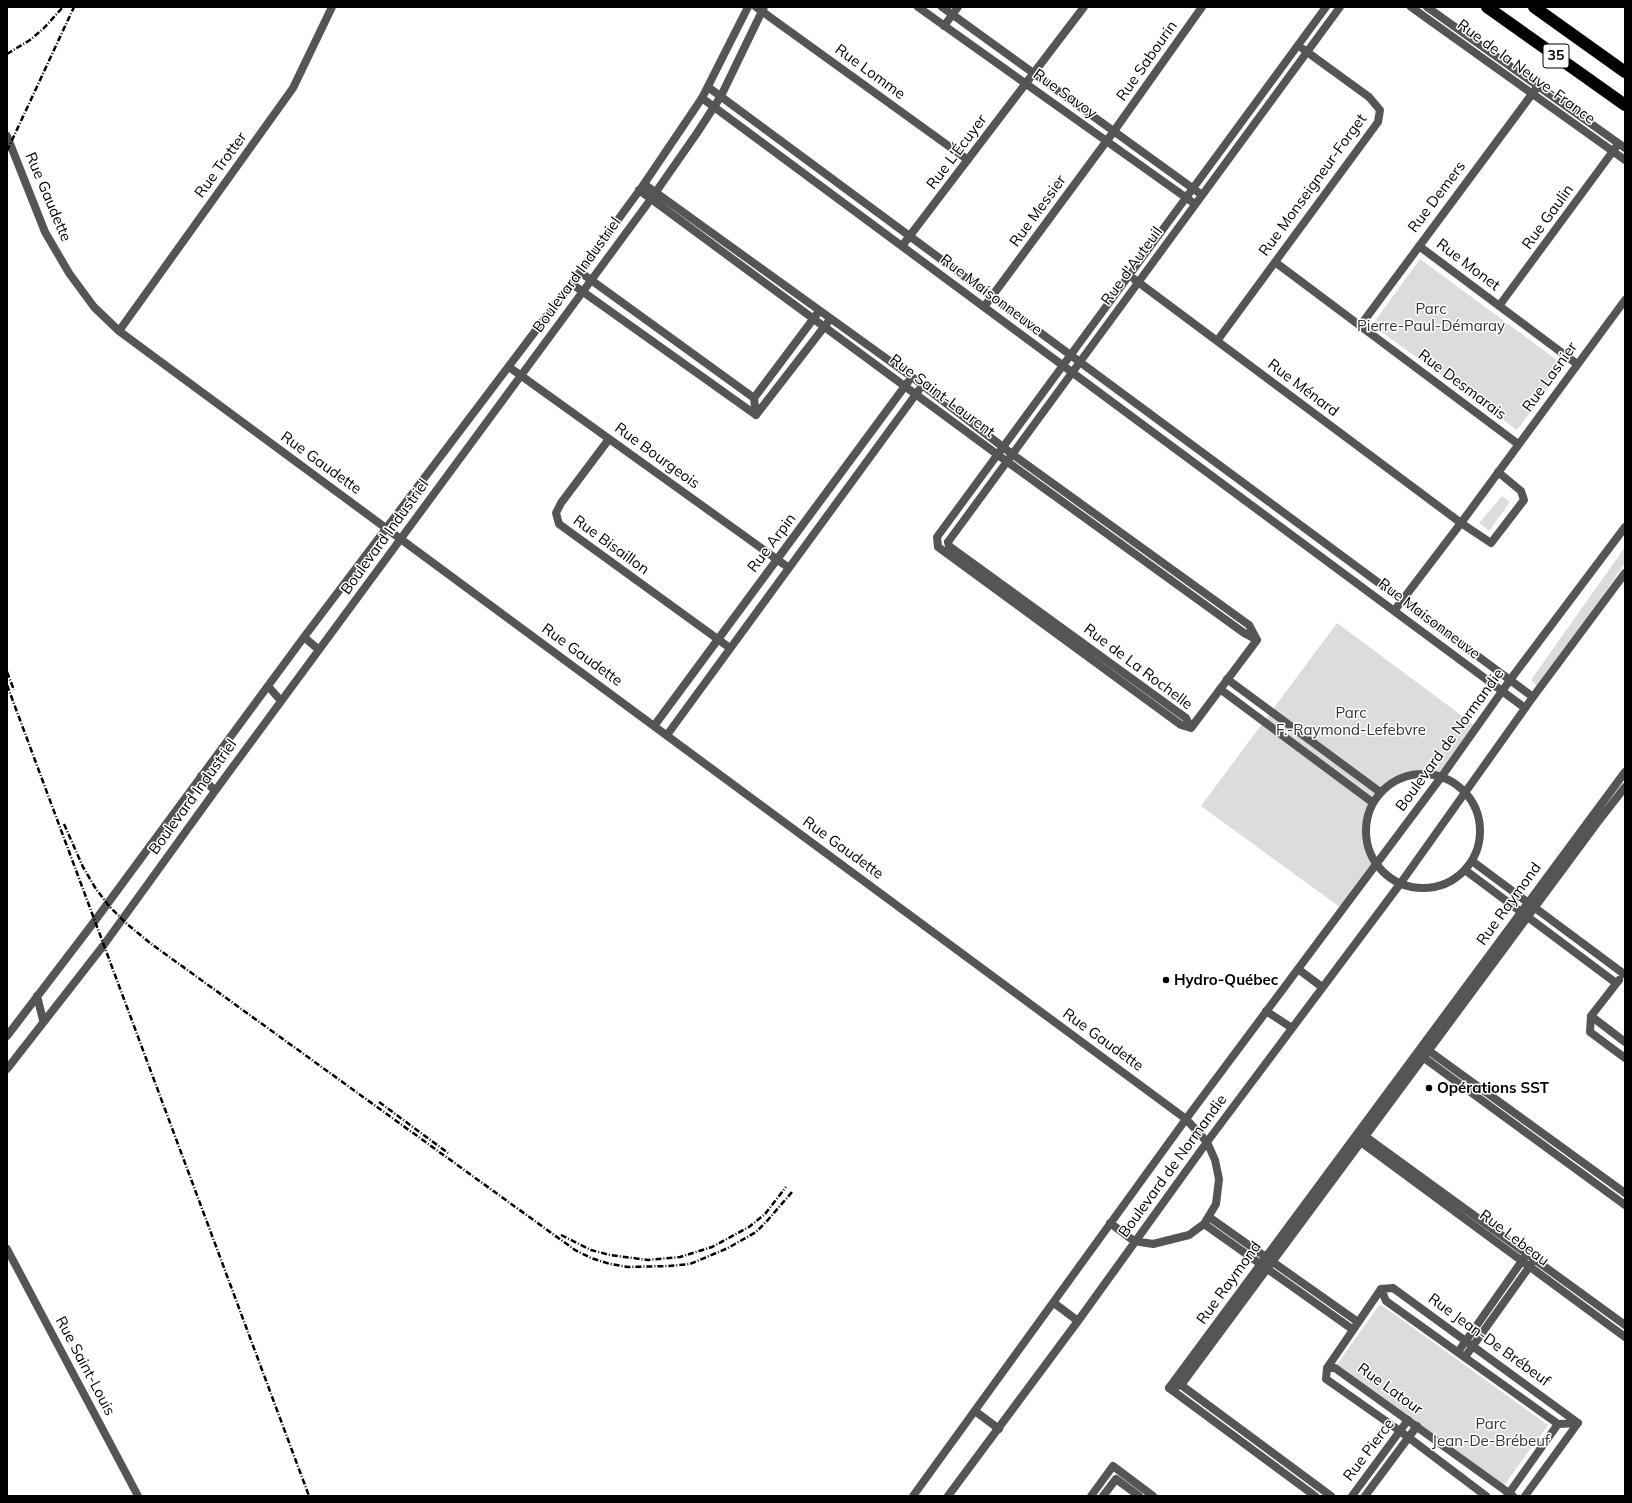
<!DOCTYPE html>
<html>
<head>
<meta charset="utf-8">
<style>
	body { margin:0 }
	#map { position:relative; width:1632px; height:1503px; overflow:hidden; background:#fff; font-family:Mulish,sans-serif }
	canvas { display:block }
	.frame { position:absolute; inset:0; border:8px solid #000; pointer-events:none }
</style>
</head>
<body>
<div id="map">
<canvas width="1632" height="1503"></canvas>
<div class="frame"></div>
</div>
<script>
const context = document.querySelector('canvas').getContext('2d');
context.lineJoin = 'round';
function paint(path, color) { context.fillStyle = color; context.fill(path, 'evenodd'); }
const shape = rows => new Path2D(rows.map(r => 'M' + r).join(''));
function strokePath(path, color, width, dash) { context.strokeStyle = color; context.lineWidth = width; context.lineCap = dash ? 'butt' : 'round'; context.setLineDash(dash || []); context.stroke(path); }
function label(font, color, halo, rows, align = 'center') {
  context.font = font + ' Mulish,sans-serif'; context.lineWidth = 3; context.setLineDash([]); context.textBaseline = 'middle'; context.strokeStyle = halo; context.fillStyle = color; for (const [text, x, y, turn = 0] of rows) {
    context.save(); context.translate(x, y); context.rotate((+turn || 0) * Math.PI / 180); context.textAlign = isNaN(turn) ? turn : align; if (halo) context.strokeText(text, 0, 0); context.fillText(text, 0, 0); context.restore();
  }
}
paint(shape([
	[1420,259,1565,366,1517,430,1372,325],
	[1502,496,1510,502,1489,531,1479,523],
	[1625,547,1625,563,1540,689,1531,680],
	[1337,623,1477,727,1442,775,1415,771,1395,778,1375,794,1366,818,1367,840,1370,853,1375,862,1341,908,1201,806],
	[1380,1304,1548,1425,1502,1488,1335,1367]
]), '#dcdcdc');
strokePath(shape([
	[756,7,968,160],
	[918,7,1195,204],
	[942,7,1202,195],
	[1411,7,1625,160],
	[1427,7,1625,148],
	[944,26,958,7],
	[708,87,1533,697],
	[702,98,1525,708],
	[7,136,45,232,69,273,94,307,119,331,1186,1119,1207,1142,1215,1160,1219,1179,1216,1204,1204,1224,1189,1235,1153,1244,1134,1241,1110,1223],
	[644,184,912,377,1012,454,1249,625,1257,640],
	[639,190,998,455,1244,633,1257,640],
	[902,246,1084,7],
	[1419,246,1577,364],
	[1275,262,1518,444],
	[580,272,754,398],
	[1134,279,1461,523,1491,543,1524,500,1521,491,1498,472],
	[572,284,756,415],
	[1499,306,1616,147],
	[984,307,1114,131,1202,7],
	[1360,326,1538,86],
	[119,331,293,88,332,7],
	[1217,341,1378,122,1380,110,1369,97,1303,49],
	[509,367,789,568],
	[756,415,754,398,817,314],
	[756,415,828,322],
	[609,439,561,503,556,513,559,524,730,648],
	[948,542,1340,7],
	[948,542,949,546,1186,718,1191,728],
	[1394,611,1461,523,1625,300],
	[1257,640,1191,728,1181,725,938,547,937,537,1326,7],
	[1227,679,1380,792],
	[1220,689,1372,802],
	[654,726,908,382],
	[667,735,919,390],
	'1366 831a57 57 0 1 1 114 0a57 57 0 1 1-114 0Z',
	[1472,861,1624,974],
	[1465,870,1616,983],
	[1298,969,1322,987],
	[1619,980,1591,1016,1590,1032,1625,1058],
	[1266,1011,1292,1028],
	[1591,1016,1625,1042],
	[1425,1048,1625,1193],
	[1420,1055,1625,1205],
	[1362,1134,1625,1325],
	[1358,1140,1625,1337],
	[1209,1217,1358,1322],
	[1204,1224,1352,1329],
	[7,1249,138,1496],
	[1381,1289,1386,1301,1558,1424,1578,1423],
	[1054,1303,1078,1321],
	[1458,1352,1524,1258],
	[1465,1357,1532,1263],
	[1327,1368,1335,1368,1513,1496],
	[1181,1385,1331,1496],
	[1169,1388,1625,772],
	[1169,1388,1181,1385,1597,823,1625,787],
	[1169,1388,1315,1496],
	[975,1411,999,1429],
	[913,1496,1186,1119,1442,776,1510,680,1625,527],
	[948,1496,1078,1321,1207,1142,1400,884,1533,697,1625,573],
	[1091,1496,1113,1466,1153,1496],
	[1103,1496,1116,1479,1139,1496],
	[1352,1496,1408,1420],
	[1365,1496,1417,1426],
	[1486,1496,1400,1431,1326,1379,1327,1368,1381,1289,1393,1288,1578,1423],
	[1507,1496,1558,1424],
	[1525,1496,1578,1423]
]), '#555', 8);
strokePath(shape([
	[304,637,319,650],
	[268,686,281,701],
	[201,776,215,791],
	[37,996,43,1020],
	[7,1036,94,922,304,637,580,272,644,184,702,98,748,7],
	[7,1069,103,946,215,791,651,199,697,133,721,96,764,7]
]), '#555', 8);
strokePath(shape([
	[1487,7,1625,105],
	[1534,7,1625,72]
]), '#000', 12);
strokePath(shape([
	[7,54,30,40,44,28,63,7],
	[7,151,74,7],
	[7,672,14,690],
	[7,685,309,1496],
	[64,824,83,867,96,889,109,906,127,924,150,943,575,1250,591,1258,610,1264,628,1267,669,1266,690,1264,728,1248,756,1232,767,1221,792,1192],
	[379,1102,448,1153],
	[561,1235,591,1250,610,1255,648,1260,680,1257,712,1247,749,1227,765,1214,786,1187]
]), '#000', 2.5, [6, 2, 1, 2]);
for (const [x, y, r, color] of [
	[1166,980,4,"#000"],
	[1429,1088,4,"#000"]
]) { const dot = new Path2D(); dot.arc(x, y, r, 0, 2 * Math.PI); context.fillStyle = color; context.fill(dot); strokePath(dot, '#fff', 1.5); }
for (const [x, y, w] of [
	[1556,56,26]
]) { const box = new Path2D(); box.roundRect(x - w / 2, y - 12, w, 24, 3); context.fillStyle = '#fff'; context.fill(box); strokePath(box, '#000', 1); }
label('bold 14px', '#000', null, [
	["35",1556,56]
]);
label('15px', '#000', '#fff', [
	["Rue Sabourin",1147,61,-55],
	["Rue Lomme",870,72,36],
	["Rue de la Neuve-France",1526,72,36],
	["Rue Savoy",1065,94,35],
	["Rue L'Écuyer",957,152,-53],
	["Rue Trotter",221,165,-54],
	["Rue Monseigneur-Forget",1313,185,-54],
	["Rue Gaudette",48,197,67],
	["Rue Demers",1437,197,-53],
	["Rue Messier",1038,211,-54],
	["Rue Gaulin",1548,217,-54],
	["Rue Monet",1468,265,37],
	["Rue d'Auteuil",1132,266,-54],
	["Boulevard Industriel",577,275,-54],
	["Rue Maisonneuve",991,295,37],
	["Rue Lasnier",1550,377,-54],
	["Rue Desmarais",1462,385,37],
	["Rue Ménard",1303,388,37],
	["Rue Saint-Laurent",942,396,37],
	["Rue Bourgeois",657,456,36],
	["Rue Gaudette",321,463,36],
	["Boulevard Industriel",385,537,-54],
	["Rue Arpin",772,543,-53],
	["Rue Bisaillon",611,545,36],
	["Rue Maisonneuve",1429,619,37],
	["Rue Gaudette",582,655,36],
	["Rue de La Rochelle",1138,667,37],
	["Boulevard de Normandie",1450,740,-54],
	["Boulevard Industriel",193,797,-54],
	["Rue Gaudette",843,848,36],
	["Rue Raymond",1509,904,-54],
	["Rue Gaudette",1103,1040,36],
	["Boulevard de Normandie",1173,1166,-54],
	["Rue Lebeau",1514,1238,37],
	["Rue Raymond",1229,1283,-54],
	["Rue Jean-De Brébeuf",1489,1340,36],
	["Rue Saint-Louis",85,1366,62],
	["Rue Latour",1390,1389,36],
	["Rue Pierce",1369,1450,-53]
]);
label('15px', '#333', '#fff', [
	["Parc",1431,309],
	["Pierre-Paul-Démaray",1431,326],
	["Parc",1351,713],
	["F.-Raymond-Lefebvre",1351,730],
	["Parc",1491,1424],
	["Jean-De-Brébeuf",1491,1441]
]);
label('bold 15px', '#000', '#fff', [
	["Hydro-Québec",1174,980],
	["Opérations SST",1437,1088]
], 'left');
</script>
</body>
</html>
